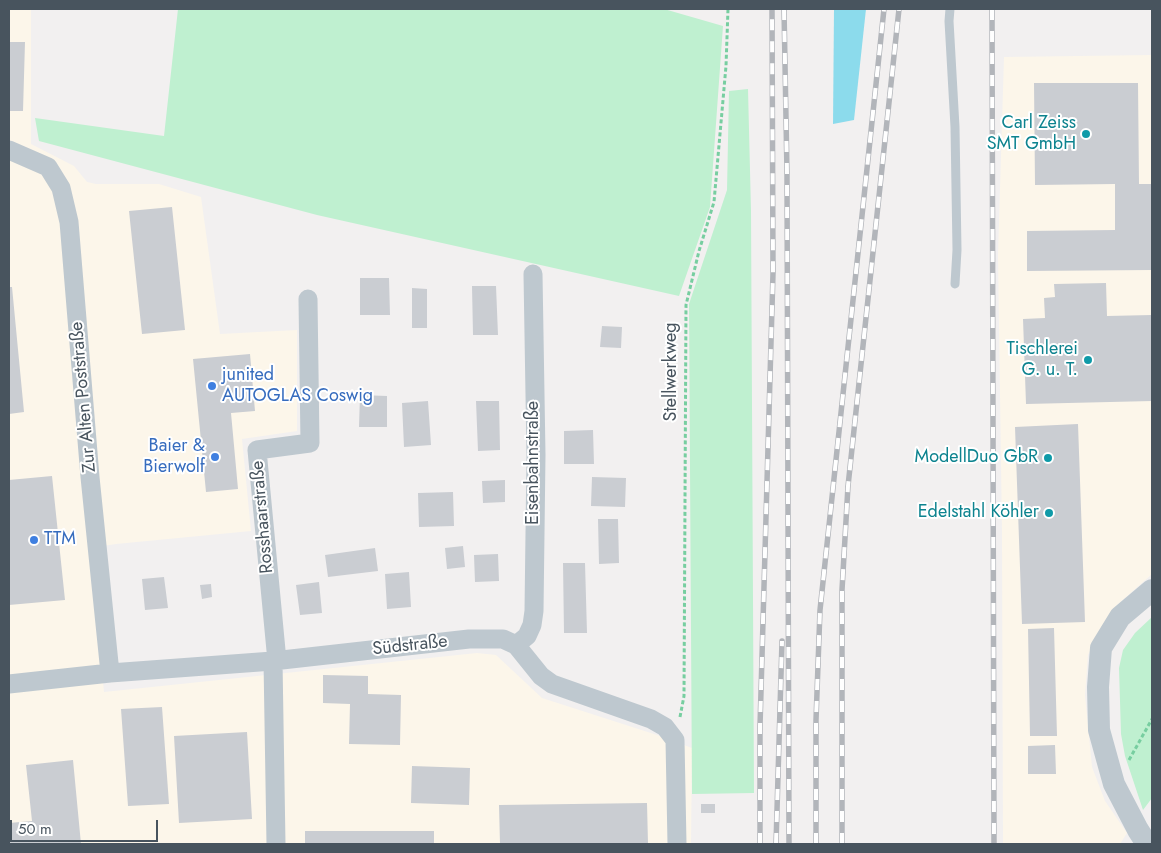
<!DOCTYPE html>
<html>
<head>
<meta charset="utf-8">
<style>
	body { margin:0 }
	#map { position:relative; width:1161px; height:853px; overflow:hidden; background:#f2f0f0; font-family:Jost,sans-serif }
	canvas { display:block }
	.frame { position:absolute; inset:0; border:10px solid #48545e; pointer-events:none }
	.scale { position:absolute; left:10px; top:820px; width:148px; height:22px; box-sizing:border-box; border:2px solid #48545e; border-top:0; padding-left:6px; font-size:15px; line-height:18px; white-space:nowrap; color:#48545e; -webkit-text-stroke:4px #fff; paint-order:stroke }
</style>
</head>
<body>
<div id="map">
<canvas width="1161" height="853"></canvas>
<div class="frame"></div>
<div class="scale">50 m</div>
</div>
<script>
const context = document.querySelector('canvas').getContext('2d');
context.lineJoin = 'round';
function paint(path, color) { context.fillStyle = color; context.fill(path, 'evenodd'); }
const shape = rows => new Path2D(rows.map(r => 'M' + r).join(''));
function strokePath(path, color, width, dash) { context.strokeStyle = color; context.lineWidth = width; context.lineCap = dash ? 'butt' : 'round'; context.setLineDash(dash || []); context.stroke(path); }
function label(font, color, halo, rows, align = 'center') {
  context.font = font + ' Jost,sans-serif'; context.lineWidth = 4; context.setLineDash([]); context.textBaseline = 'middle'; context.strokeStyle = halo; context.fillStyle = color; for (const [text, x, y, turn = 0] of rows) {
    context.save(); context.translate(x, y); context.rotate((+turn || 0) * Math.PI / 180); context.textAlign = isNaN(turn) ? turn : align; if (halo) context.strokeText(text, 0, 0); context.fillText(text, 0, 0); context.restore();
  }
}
paint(shape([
	[9,9,31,9,31,144,74,166,87,182,96,184,159,184,201,197,220,334,297,330,297,431,242,439,251,531,116,544,90,548,104,692,477,653,496,655,542,698,657,735,692,748,691,844,9,844],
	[1152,55,1152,574,1117,605,1101,628,1088,655,1085,695,1092,767,1105,801,1127,833,1120,844,1003,844,1002,532,998,255,1004,57]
]), '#fcf6ea');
paint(shape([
	[178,9,664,9,723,26,710,207,679,296,317,215,39,141,35,118,164,136],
	[748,89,751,211,754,793,692,794,689,304,727,190,729,91],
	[1152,617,1152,798,1143,810,1125,756,1121,734,1119,668,1123,650,1135,633]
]), '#bff0d0');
paint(shape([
	[834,9,866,9,854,120,833,124]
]), '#8cdbec');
paint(shape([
	[9,42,25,42,23,111,9,111],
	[1034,83,1138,83,1139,184,1152,184,1152,270,1027,271,1027,231,1115,230,1115,184,1035,185],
	[172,207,185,330,142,334,129,211],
	[360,278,389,278,390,315,360,315],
	[1106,283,1107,316,1152,315,1152,401,1026,404,1023,319,1045,318,1044,298,1055,297,1054,284],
	[472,286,496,286,498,335,473,335],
	[9,287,12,287,24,412,9,414],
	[412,288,427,289,427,328,412,328],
	[602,326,622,327,621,348,600,347],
	[250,354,255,411,231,413,238,489,206,492,193,359],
	[360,395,387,396,387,427,359,427],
	[428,401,431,445,404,447,402,403],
	[476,401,499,401,500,450,478,451],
	[1078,424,1085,622,1022,624,1015,427],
	[593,430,594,464,564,464,564,431],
	[52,476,65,600,9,605,9,480],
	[592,477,626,478,625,507,591,506],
	[505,480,505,502,483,503,482,481],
	[453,492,454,526,419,527,418,493],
	[598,519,618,519,619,563,599,564],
	[463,546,465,567,447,569,445,548],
	[375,548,378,571,328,577,325,555],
	[498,554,499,581,475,582,474,555],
	[563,563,585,563,587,633,564,633],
	[409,572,411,607,387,609,385,574],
	[164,577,168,608,145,610,142,579],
	[319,582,322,613,300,615,296,585],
	[211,584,212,597,202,599,200,585],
	[1054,628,1057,736,1030,736,1028,629],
	[323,675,368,676,368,694,401,695,400,745,349,744,350,704,323,703],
	[162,707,169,804,128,806,121,709],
	[247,732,252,819,179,823,174,736],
	[1055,745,1056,774,1028,774,1028,746],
	[73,760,81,844,9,844,9,823,32,821,26,765],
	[412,766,470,768,469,805,411,803],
	[647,803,648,844,500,844,499,805],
	[701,804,715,804,715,813,701,813],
	[305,831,434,831,434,844,305,844]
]), '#cacdd2');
strokePath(shape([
	[680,717,684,696,686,305,699,251,714,202,726,66,728,9],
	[1129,760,1152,719]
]), '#77cea0', 3, [4, 2.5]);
strokePath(shape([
	[950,9,949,21,955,127,957,250,955,284]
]), '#bec8cf', 9);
strokePath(shape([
	[9,150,48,167,61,188,69,222,90,477,110,673],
	[516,645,527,636,532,625,534,611,536,455,533,274],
	[273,661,276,844],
	[277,661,257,450,310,443,308,299],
	[9,684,110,673,273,661,469,639,503,639,516,645,541,676,552,684,651,719,665,727,675,740,677,844]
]), '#bec8cf', 19);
strokePath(shape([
	[1147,844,1138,830,1114,784,1099,730,1098,687,1101,648,1120,617,1152,590]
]), '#bec8cf', 22);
const rail = shape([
	[784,9,787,173,789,844],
	[992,9,994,844],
	[760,844,760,726,773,273,772,9],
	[776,844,782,641],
	[816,844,816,720,820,610,884,9],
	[842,844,842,590,848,486,899,9]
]);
strokePath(rail, '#b2b5ba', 5.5);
strokePath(rail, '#fff', 4, [11]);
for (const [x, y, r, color] of [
	[1086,134,5,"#0f9aa8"],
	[1088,360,5,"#0f9aa8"],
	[212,386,5,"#3f7fe0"],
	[215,457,5,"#3f7fe0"],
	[1048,458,5,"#0f9aa8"],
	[1049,513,5,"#0f9aa8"],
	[34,540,5,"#3f7fe0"]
]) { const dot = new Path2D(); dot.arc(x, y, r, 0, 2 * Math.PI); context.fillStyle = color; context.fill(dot); strokePath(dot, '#fff', 2); }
label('18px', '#0d838f', '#fff', [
	["Carl Zeiss",1076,124],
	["SMT GmbH",1076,145],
	["Tischlerei",1078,350],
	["G. u. T.",1078,371],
	["ModellDuo GbR",1038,458],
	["Edelstahl Köhler",1039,513]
], 'right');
label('18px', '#48545e', '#fff', [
	["Stellwerkweg",672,372,-90],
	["Zur Alten Poststraße",84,397,-95],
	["Eisenbahnstraße",534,463,-90],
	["Rosshaarstraße",263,517,-95],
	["Südstraße",410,646,-6]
]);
label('18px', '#366cbe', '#fff', [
	["junited",222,376],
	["AUTOGLAS Coswig",222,397],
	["Baier &",205,447,"right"],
	["Bierwolf",205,468,"right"],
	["TTM",44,540]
], 'left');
</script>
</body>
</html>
